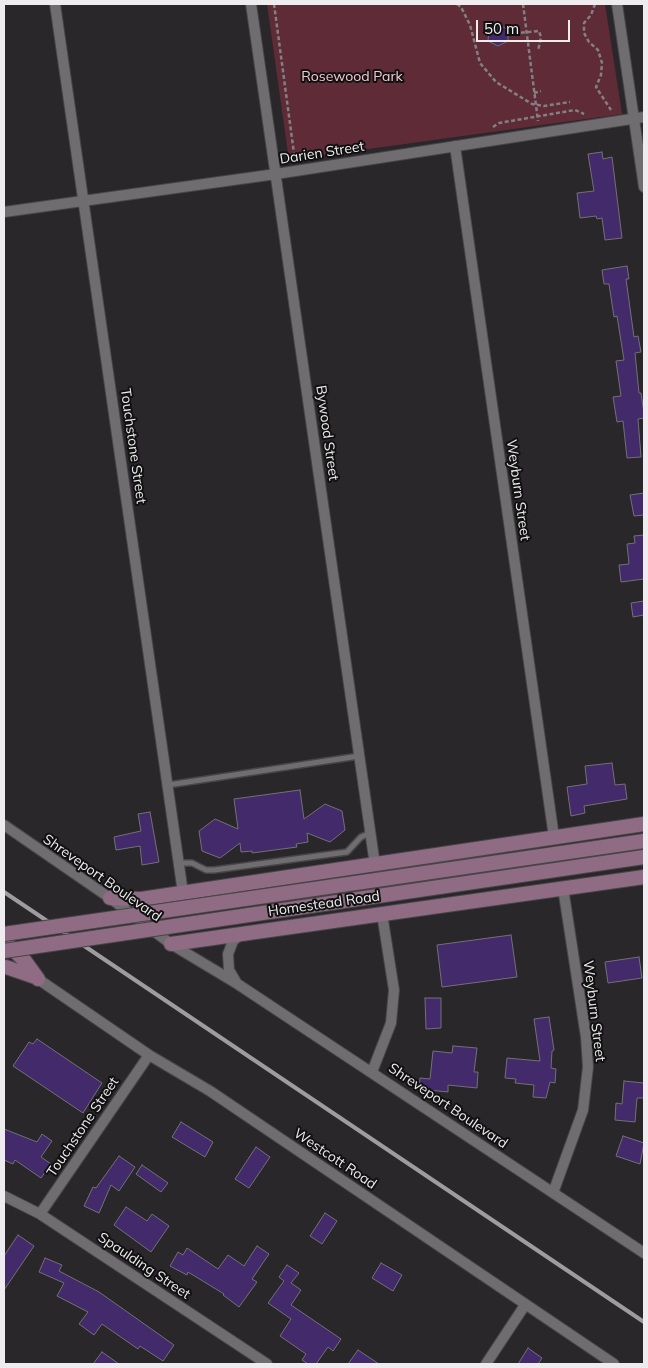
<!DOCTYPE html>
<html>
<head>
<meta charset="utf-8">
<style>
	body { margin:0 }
	#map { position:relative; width:648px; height:1368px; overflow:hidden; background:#2a272b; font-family:Mulish,sans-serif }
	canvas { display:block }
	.frame { position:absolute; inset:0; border:5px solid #eeecee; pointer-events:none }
	.scale { position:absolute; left:476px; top:20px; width:94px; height:22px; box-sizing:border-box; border:2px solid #eeecee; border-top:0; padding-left:6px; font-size:15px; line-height:18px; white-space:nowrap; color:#eeecee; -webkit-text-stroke:4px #121112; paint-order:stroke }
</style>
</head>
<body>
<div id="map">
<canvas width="648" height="1368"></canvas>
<div class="frame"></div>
<div class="scale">50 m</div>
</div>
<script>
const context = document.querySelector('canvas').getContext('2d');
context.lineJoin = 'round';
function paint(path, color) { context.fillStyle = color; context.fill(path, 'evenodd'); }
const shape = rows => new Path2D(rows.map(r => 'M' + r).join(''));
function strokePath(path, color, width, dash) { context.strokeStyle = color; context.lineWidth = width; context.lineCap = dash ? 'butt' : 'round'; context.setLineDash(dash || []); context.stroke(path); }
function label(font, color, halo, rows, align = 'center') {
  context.font = font + ' Mulish,sans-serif'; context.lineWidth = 4; context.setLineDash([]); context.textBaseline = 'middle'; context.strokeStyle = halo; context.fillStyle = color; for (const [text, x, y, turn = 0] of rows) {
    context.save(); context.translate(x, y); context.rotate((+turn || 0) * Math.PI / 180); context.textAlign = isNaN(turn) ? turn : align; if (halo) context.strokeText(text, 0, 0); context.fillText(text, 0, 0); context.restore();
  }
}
paint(shape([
	[267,4,605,4,622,114,289,160]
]), '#5f2b37');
const building = shape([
	[499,24,508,30,508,41,498,46,488,41,489,30,499,24],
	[602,152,603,159,612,157,622,238,605,240,602,218,597,219,596,216,580,218,577,193,594,191,588,154,602,152],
	[627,266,629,279,626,279,634,337,638,336,641,352,635,353,639,393,641,393,644,413,644,418,638,419,641,457,627,458,623,421,617,422,613,397,621,396,616,361,624,360,617,316,614,317,609,284,604,284,602,270,627,266],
	[644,493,644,515,634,516,630,495,644,493],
	[644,535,644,579,621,582,619,565,629,564,627,544,635,543,634,536,644,535],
	[644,601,644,615,633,617,631,603,644,601],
	[612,763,615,785,625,784,627,799,584,806,585,813,571,816,567,787,587,784,585,766,612,763],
	[300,790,304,819,325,804,342,811,345,830,330,842,307,833,308,842,296,844,297,847,252,853,252,851,241,852,240,843,220,858,202,851,199,831,215,819,238,829,234,799,300,790],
	[150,812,159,862,142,865,140,846,116,850,114,837,141,831,138,814,150,812],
	[511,935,517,977,442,987,437,945,511,935],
	[639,957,642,978,608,983,605,962,639,957],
	[425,998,441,998,441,1028,426,1029,425,998],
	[549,1017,554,1050,552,1051,551,1068,556,1069,555,1083,550,1082,546,1098,533,1097,534,1085,515,1083,516,1079,505,1078,507,1058,540,1061,534,1019,549,1017],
	[37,1039,102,1083,83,1113,13,1066,29,1042,33,1044,37,1039],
	[453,1046,477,1048,474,1072,478,1072,477,1088,448,1085,448,1092,419,1089,420,1078,430,1079,433,1051,452,1053,453,1046],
	[624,1081,644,1083,644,1098,637,1098,635,1122,615,1120,616,1103,622,1104,624,1081],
	[181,1122,213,1142,205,1157,172,1137,181,1122],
	[4,1129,37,1142,42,1134,52,1141,41,1157,51,1164,41,1178,15,1160,13,1164,4,1160,4,1129],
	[623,1136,644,1143,640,1164,616,1156,623,1136],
	[256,1147,270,1157,249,1188,235,1179,256,1147],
	[119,1156,135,1167,119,1191,111,1185,99,1213,84,1206,93,1187,96,1188,119,1156],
	[142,1165,168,1183,161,1192,136,1174,142,1165],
	[126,1207,147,1221,152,1214,169,1226,151,1252,114,1225,126,1207],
	[325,1213,337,1221,322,1244,310,1236,325,1213],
	[18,1235,34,1246,4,1290,4,1256,18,1235],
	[257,1246,269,1254,252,1279,257,1282,239,1307,223,1295,224,1294,188,1272,187,1275,170,1266,178,1252,183,1255,187,1248,218,1269,228,1255,244,1266,257,1246],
	[45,1258,62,1265,59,1271,99,1292,174,1345,163,1361,140,1346,138,1349,102,1324,94,1335,79,1324,88,1312,57,1296,64,1283,39,1272,45,1258],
	[381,1263,402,1275,393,1291,372,1278,381,1263],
	[287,1265,299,1273,291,1283,301,1290,291,1305,341,1339,333,1351,328,1347,316,1364,308,1364,302,1360,306,1354,280,1336,291,1319,268,1303,284,1281,279,1277,287,1265],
	[528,1348,542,1358,538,1364,518,1364,528,1348],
	[358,1350,379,1364,348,1364,358,1350],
	[102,1352,119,1364,93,1364,102,1352]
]);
paint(building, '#422a6b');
strokePath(building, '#727176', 1);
const service = shape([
	[168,785,359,756],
	[179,863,192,863,206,870,214,870,347,852,361,837,370,833]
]);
const minor = shape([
	[55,4,183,893],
	[251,4,375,865],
	[617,4,644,187],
	[455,146,554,837],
	[4,212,276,174,644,117],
	[4,825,110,898,171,944,236,983,644,1253],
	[38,979,149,1055,210,1091,614,1364],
	[236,982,229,970,228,954,233,941,239,936],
	[372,1072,391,1023,394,990,382,914],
	[553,1193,583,1110,588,1067,586,1037,563,888],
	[4,1196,40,1214,267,1364],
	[40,1214,149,1055],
	[486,1364,525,1305]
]);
const secondary = shape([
	[376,880,644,841],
	[378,896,644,857],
	[110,898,141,899,644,824],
	[4,941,25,961,38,979],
	[171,944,644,877],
	[6,967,35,977]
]);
strokePath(service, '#484548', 8);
strokePath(minor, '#484548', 12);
strokePath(secondary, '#484548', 16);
strokePath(shape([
	[274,4,295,161],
	[457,4,461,7,470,25,480,63,496,82,532,104,544,106,570,102],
	[523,4,538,121],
	[595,4,591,15,584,23,584,33,589,42,598,50,602,63,601,75,596,87,611,110],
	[508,34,539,31,541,37,538,51],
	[534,93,541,91],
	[493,127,499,123,575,110,584,114]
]), '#838083', 2.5, [4, 2.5]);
strokePath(service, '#706d71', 5);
strokePath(minor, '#706d71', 10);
strokePath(secondary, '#906c84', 14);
strokePath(shape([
	[4,892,644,1322]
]), '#9f9c9f', 4);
const secondaryBridge = shape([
	[4,934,376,880],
	[4,951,378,896]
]);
strokePath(secondaryBridge, '#484548', 16, []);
strokePath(secondaryBridge, '#906c84', 14);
label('14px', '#f8c8d1', '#121112', [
	["Rosewood Park",352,77]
]);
label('14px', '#eeecee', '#121112', [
	["Darien Street",322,153,-9],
	["Bywood Street",327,433,82],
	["Touchstone Street",133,446,82],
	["Weyburn Street",518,490,82],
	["Shreveport Boulevard",102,878,35],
	["Homestead Road",324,904,-8],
	["Weyburn Street",594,1011,83],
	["Shreveport Boulevard",448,1106,34],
	["Touchstone Street",83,1127,-56],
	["Westcott Road",335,1159,34],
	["Spaulding Street",144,1266,34]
]);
</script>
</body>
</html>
